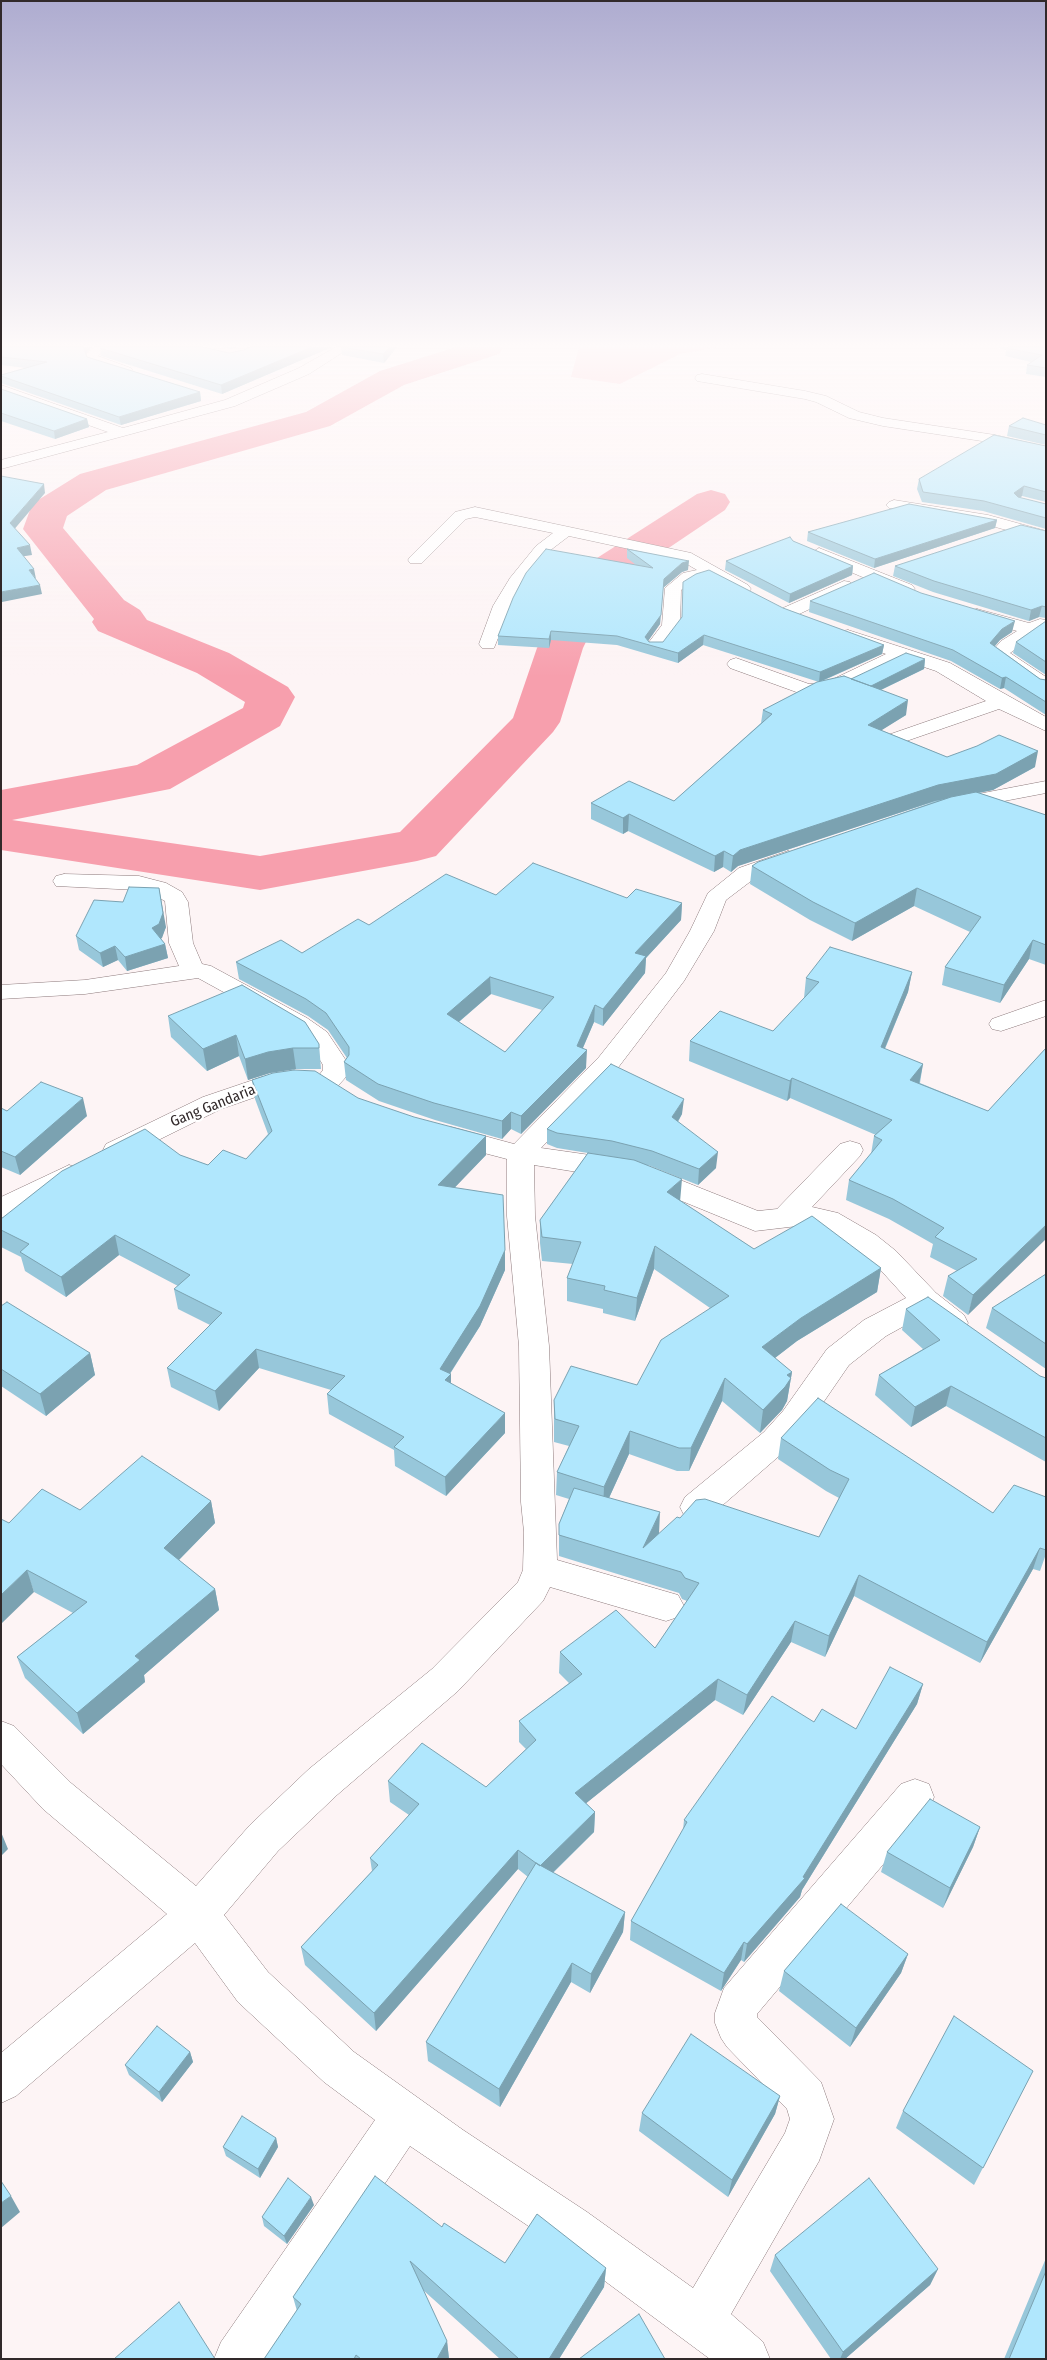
<!DOCTYPE html>
<html>
<head>
<meta charset="utf-8">
<style>
	body { margin:0 }
	#map { position:relative; width:1047px; height:2360px; overflow:hidden; background:#fdf4f5; font-family:"Fira Sans Condensed",sans-serif }
	canvas { display:block }
	.frame { position:absolute; inset:0; border:2px solid #31292a; pointer-events:none }
</style>
</head>
<body>
<div id="map">
<canvas width="1047" height="2360"></canvas>
<div class="frame"></div>
</div>
<script>
const context = document.querySelector('canvas').getContext('2d');
context.lineJoin = 'round';
function paint(path, color) { context.fillStyle = color; context.fill(path, 'evenodd'); }
const shape = rows => new Path2D(rows.map(r => 'M' + r).join(''));
function strokePath(path, color, width, dash) { context.strokeStyle = color; context.lineWidth = width; context.lineCap = dash ? 'butt' : 'round'; context.setLineDash(dash || []); context.stroke(path); }
function label(font, color, halo, rows, align = 'center') {
  context.font = font + ' "Fira Sans Condensed",sans-serif'; context.lineWidth = 4.5; context.setLineDash([]); context.textBaseline = 'middle'; context.strokeStyle = halo; context.fillStyle = color; for (const [text, x, y, turn = 0] of rows) {
    context.save(); context.translate(x, y); context.rotate((+turn || 0) * Math.PI / 180); context.textAlign = isNaN(turn) ? turn : align; if (halo) context.strokeText(text, 0, 0); context.fillText(text, 0, 0); context.restore();
  }
}
paint(shape([
	[579,347,720,347,680,354,620,384,571,377]
]), '#febfc8');
paint(shape([
	[456,347,504,347,499,354,404,385,330,426,106,490,67,516,63,528,124,600,140,610,147,620,229,653,288,687,295,697,280,726,170,789,12,820,260,856,400,832,513,718,537,648,558,609,569,578,575,569,597,558,697,494,711,490,725,494,730,502,725,510,627,576,609,585,602,609,583,648,560,722,553,732,436,856,417,861,260,890,1,850,1,790,137,765,243,708,245,702,197,673,98,631,92,622,94,619,23,529,30,510,35,502,80,474,306,412,380,371,456,347]
]), '#f79fad');
const minor = shape([
	[94,347,108,347,98,356,131,368,133,371,126,375,87,361,86,354,94,347],
	[336,347,351,347,309,374,235,406,1,469,1,460,108,432,1,394,1,385,123,428,225,400,299,368,336,347],
	[702,374,805,391,826,396,859,412,883,418,995,435,1046,447,1046,455,995,443,883,426,849,418,816,402,805,399,697,381,695,378,697,375,702,374],
	[894,500,988,515,1046,531,1046,541,981,523,889,508,886,505,889,502,894,500],
	[475,507,691,553,748,585,751,589,748,593,742,594,709,577,695,581,681,590,680,625,661,650,649,650,646,646,662,625,665,588,683,573,697,570,680,560,569,536,548,552,525,580,511,606,494,648,482,648,479,644,493,606,510,578,536,546,553,533,475,517,466,519,422,563,410,563,408,560,410,557,455,512,475,507],
	[819,548,912,585,915,589,912,593,900,593,813,556,811,553,819,548],
	[844,581,850,582,852,586,850,590,795,616,789,617,783,616,780,612,783,608,844,581],
	[977,609,1029,623,1040,619,1046,620,1046,628,1010,653,1046,677,1046,691,1039,689,993,658,990,654,1001,641,1017,631,971,618,968,614,971,610,977,609],
	[848,630,950,663,1046,717,1046,731,999,709,892,746,885,744,882,740,885,736,986,701,936,671,903,660,837,692,818,696,799,693,730,668,727,664,730,660,736,658,809,684,818,684,825,683,886,654,842,639,839,635,842,631,848,630],
	[1046,781,1046,793,957,810,950,808,947,804,950,800,957,798,1046,781],
	[788,851,796,853,799,858,796,863,755,878,726,900,714,931,684,981,617,1069,541,1148,611,1158,650,1168,758,1211,777,1209,840,1144,850,1141,860,1144,863,1150,860,1156,812,1207,838,1213,876,1235,896,1251,936,1293,964,1315,968,1323,964,1331,953,1334,942,1331,924,1315,886,1336,849,1365,805,1429,786,1450,709,1517,697,1520,685,1517,680,1507,685,1497,764,1432,783,1411,827,1349,864,1320,906,1298,876,1265,856,1249,820,1228,806,1225,755,1231,633,1181,534,1165,535,1216,549,1346,557,1560,678,1595,684,1606,678,1617,666,1621,550,1587,543,1601,458,1691,337,1795,278,1851,224,1915,268,1972,354,2052,463,2130,587,2212,693,2288,785,2133,790,2119,787,2109,727,2047,721,2038,715,2023,715,2013,724,1988,901,1784,915,1779,929,1784,934,1797,929,1810,757,2014,757,2017,821,2082,834,2119,819,2161,731,2314,763,2342,770,2359,710,2359,555,2244,410,2146,267,2359,214,2359,221,2342,375,2120,324,2082,238,2002,195,1943,16,2096,1,2103,1,2053,167,1914,43,1809,1,1764,1,1721,14,1726,71,1783,196,1886,250,1825,309,1769,432,1669,518,1582,523,1570,524,1532,521,1502,519,1346,507,1216,507,1159,442,1142,438,1136,442,1130,451,1127,514,1144,599,1057,666,973,690,931,708,893,739,868,788,851],
	[64,874,139,876,166,883,182,892,188,902,193,943,202,964,211,966,307,1018,327,1032,349,1065,349,1072,345,1078,336,1088,327,1090,318,1088,314,1082,323,1070,323,1065,309,1042,289,1028,198,978,85,994,1,999,1,985,85,980,179,966,169,943,165,901,150,893,138,890,56,886,53,881,56,876,64,874],
	[1046,1000,1046,1016,1001,1031,992,1029,989,1024,992,1019,1046,1000],
	[291,1071,300,1073,304,1079,300,1085,276,1090,221,1109,126,1156,116,1159,106,1156,103,1150,106,1144,203,1097,262,1077,291,1071],
	[69,1165,79,1168,83,1174,79,1180,11,1216,1,1218,1,1197,69,1165]
]);
strokePath(minor, '#8d7a7c', 1);
paint(minor, '#fff');
paint(shape([
	[1,347,92,347,86,353,87,357,200,392,201,401,121,425,1,383,1,375,26,368,1,365],
	[220,347,238,347,230,349],
	[250,347,332,347,222,394,101,356,100,348,229,353,244,350],
	[341,347,397,347,384,363,342,355],
	[999,347,1046,347,1046,377,1026,374,1027,365,1031,362,1005,356,1006,350,998,348],
	[1,389,87,419,89,427,55,439,1,421],
	[1046,425,1046,445,1007,436,1009,426],
	[1046,446,1046,502,1022,496,1020,498,1046,504,1046,529,983,511,922,502,917,489,919,479],
	[997,520,995,528,874,568,807,541,808,532],
	[1046,531,1046,618,1039,617,1029,621,933,592,893,576,895,566],
	[793,541,853,566,852,575,789,603,725,570,726,561],
	[627,549,688,570,682,572,663,588,660,624,648,641,649,642,663,642,783,608,884,645,882,654,820,682,851,679,925,659,924,669,881,690,906,715,881,730,947,757,1035,767,993,790,979,793,1046,815,1046,965,1029,959,1000,1003,942,985,945,967,970,932,914,906,852,941,810,920,750,884,752,866,939,800,738,866,731,872,723,867,714,872,628,831,623,834,591,819,591,803,674,801,761,723,763,710,819,682,703,645,678,663,617,645,551,640,549,648,498,645,498,636,636,565,627,558],
	[810,601,1012,632,1000,640,995,646,1040,679,1046,680,1046,715,1004,688,1000,689,951,661,809,612],
	[1046,621,1046,675,1013,653,1016,642],
	[496,895,627,898,682,903,681,920,646,958,645,973,603,1026,594,1022,583,1048,586,1068,521,1134,511,1129,502,1139,435,1120,379,1101,346,1080,344,1062,347,1058,328,1030,308,1016,239,979,236,962,302,953,369,925],
	[491,994,542,1010,505,1052,459,1022],
	[166,927,161,939,165,944,168,958,127,971,118,960,103,967,79,950,76,936],
	[912,972,908,992,885,1049,923,1064,920,1083,988,1111,1046,1048,968,1315,943,1296,948,1276,957,1271,930,1257,933,1244,889,1219,846,1200,849,1180,871,1154,874,1136,876,1135,790,1098,787,1101,689,1061,690,1041,773,1031,805,998,804,998,806,978],
	[168,1016,319,1044,321,1069,296,1069,270,1073,248,1080,239,1056,207,1071,171,1037],
	[252,1080,358,1098,486,1155,455,1187,505,1270,480,1326,450,1374,451,1374,451,1383,505,1433,446,1496,395,1466,394,1450,329,1414,327,1394,331,1390,259,1368,219,1411,171,1387,167,1368,210,1325,178,1309,174,1289,178,1286,119,1255,66,1297,25,1271,21,1257,1,1247,1,1219,180,1155,208,1165,246,1159,268,1134,255,1099],
	[1,1108,7,1111,87,1116,20,1175,1,1167],
	[682,1114,678,1122,716,1168,698,1185,648,1165,680,1201,754,1249,881,1268,877,1292,797,1341,775,1358,792,1372,787,1401,782,1410,760,1433,722,1401,689,1471,677,1471,629,1454,609,1498,658,1534,819,1537,839,1498,826,1491,778,1459,781,1438,993,1513,1046,1497,1046,1554,1040,1571,1033,1569,980,1663,854,1596,825,1657,791,1642,743,1715,715,1700,586,1803,595,1812,594,1832,553,1873,625,1912,623,1932,590,1993,571,1982,500,2107,428,2061,426,2042,528,1877,518,1869,376,2031,305,1965,301,1947,372,1871,370,1858,409,1815,390,1802,388,1781,486,1787,526,1749,519,1742,519,1721,569,1683,559,1673,560,1652,655,1648,687,1601,682,1599,679,1593,559,1556,559,1524,569,1499,556,1495,557,1472,569,1446,554,1442,554,1400,637,1385,710,1308,654,1269,635,1321,603,1313,603,1309,567,1301,567,1278,573,1264,542,1261,540,1243,540,1220,588,1153,557,1148,547,1144,547,1129],
	[1046,1274,1046,1369,986,1328,992,1308],
	[1,1306,90,1353,95,1375,46,1416,1,1386],
	[906,1309,1040,1376,1046,1378,1046,1462,946,1406,911,1427,875,1395,879,1375,923,1349,902,1330],
	[211,1501,215,1523,179,1560,215,1589,219,1610,144,1675,145,1682,83,1734,25,1678,17,1657,73,1613,34,1592,9,1523,80,1510],
	[923,1684,917,1704,802,1890,800,1897,744,1962,741,1960,721,1991,630,1940,631,1921,683,1830,684,1820,814,1722,856,1729],
	[980,1827,973,1847,943,1908,881,1872,887,1852],
	[908,1954,901,1973,850,2047,779,1991,784,1971],
	[190,2052,193,2062,162,2102,129,2075,125,2065],
	[1033,2071,974,2185,896,2128,903,2111],
	[780,2096,775,2114,728,2197,639,2131,642,2113],
	[276,2138,278,2147,260,2178,226,2156,223,2147],
	[314,2205,287,2244,264,2226,262,2217],
	[442,2227,505,2263,606,2268,604,2287,559,2359,500,2359,423,2290,447,2341,449,2359,264,2359,297,2311,293,2297],
	[775,2255,938,2269,930,2285,845,2359,831,2359,770,2271],
	[1046,2258,1046,2359,1004,2359]
]), '#97c7da');
paint(shape([
	[83,347,92,347,84,355],
	[230,347,238,347,230,349],
	[312,347,332,347,222,394,221,385],
	[390,347,397,347,384,363,383,354],
	[200,392,201,401,121,425,119,417],
	[87,419,89,427,55,439,54,431],
	[44,484,45,493,12,532,10,523],
	[1024,486,1022,496,1012,503,1014,493],
	[997,520,995,528,874,568,875,559],
	[30,545,32,555,19,557,17,548],
	[689,561,688,570,682,572,663,588,660,624,646,644,645,637,664,579,682,563],
	[853,566,852,575,789,603,790,594],
	[34,569,36,579,29,570],
	[40,585,42,594,2,602,1,592],
	[1042,606,1039,617,1029,621,1031,610],
	[1015,621,1012,632,1000,640,988,654,990,643,1002,629],
	[551,631,551,640,549,648,549,639],
	[704,635,703,645,678,663,678,653],
	[884,645,882,654,819,682,820,672],
	[925,659,924,669,866,697,868,687],
	[1006,677,1004,688,1000,689,1002,678],
	[908,700,906,715,866,740,868,725],
	[1038,751,1035,767,993,790,935,801,738,866,731,872,733,856,740,850],
	[629,814,628,831,623,834,623,818],
	[724,851,723,867,714,872,715,856],
	[159,888,166,927,162,938,155,942,152,928],
	[917,888,914,906,852,941,855,923],
	[682,903,681,920,646,958,645,973,603,1026,603,1009,635,953],
	[1033,940,1029,959,1000,1003,1004,985],
	[165,944,168,958,127,971,125,957],
	[115,946,118,960,103,967,100,953],
	[912,972,908,992,877,1067,881,1047],
	[490,977,491,994,448,1031,447,1014],
	[595,1005,594,1022,578,1059,587,1050,586,1068,521,1134,521,1116,577,1046],
	[236,1035,239,1056,207,1071,203,1049],
	[293,1048,296,1069,270,1073,248,1080,245,1059,268,1052],
	[923,1064,919,1084,910,1080],
	[792,1078,790,1098,787,1101,790,1081],
	[83,1098,87,1116,20,1175,15,1157],
	[684,1099,682,1114,671,1133,672,1117],
	[511,1112,511,1129,502,1139,502,1121],
	[486,1136,486,1155,439,1204,438,1185],
	[718,1152,716,1168,698,1185,699,1169],
	[682,1179,680,1202,667,1192],
	[1046,1225,1046,1239,968,1315,973,1295],
	[115,1235,119,1255,66,1297,61,1277],
	[655,1246,654,1269,635,1321,637,1298],
	[505,1250,505,1270,480,1326,447,1378,451,1374,451,1394,440,1369],
	[881,1268,877,1292,797,1341,758,1371,762,1347,801,1318],
	[256,1349,259,1368,219,1411,215,1391],
	[90,1353,95,1375,46,1416,40,1394],
	[792,1372,787,1401,782,1410,760,1433,763,1410,787,1375],
	[725,1378,722,1401,689,1471,691,1448],
	[951,1386,946,1406,911,1427,915,1407],
	[505,1413,505,1433,446,1496,445,1477],
	[630,1431,629,1454,603,1511,604,1487],
	[211,1501,215,1523,169,1570,164,1548],
	[660,1512,659,1534,643,1548],
	[1040,1548,1033,1569,980,1663,987,1642],
	[27,1570,34,1592,1,1624,1,1595],
	[859,1575,854,1596,825,1657,829,1636],
	[215,1589,219,1610,144,1675,145,1682,83,1734,77,1713,135,1656],
	[795,1621,791,1642,743,1715,747,1695],
	[718,1679,715,1700,574,1813,575,1793],
	[923,1684,917,1704,802,1890,800,1897,744,1962,747,1944,803,1877],
	[595,1812,594,1832,540,1885,540,1866],
	[980,1827,973,1847,943,1908,950,1888],
	[1,1832,8,1849,1,1856],
	[518,1850,518,1869,376,2031,374,2013],
	[625,1912,623,1932,590,1993,591,1974],
	[744,1942,741,1960,721,1991,724,1973],
	[908,1954,901,1973,850,2047,856,2028],
	[572,1963,571,1982,500,2107,499,2089],
	[190,2052,193,2062,162,2102,159,2092],
	[780,2096,775,2114,728,2197,732,2180],
	[276,2138,278,2147,260,2178,258,2169],
	[11,2196,20,2212,1,2228,1,2203],
	[311,2197,314,2205,287,2244,284,2236],
	[606,2268,604,2287,559,2359,549,2359],
	[938,2269,930,2285,845,2359,840,2359,843,2352],
	[447,2341,449,2359,437,2359]
]), '#7ba2b1');
const building = shape([
	[1,347,83,347,87,357,200,392,119,417,1,376,1,375,47,362,1,357,1,347],
	[101,347,203,347,229,353,244,350,250,347,312,347,221,385,100,348,101,347],
	[341,347,390,347,383,354,341,347],
	[1008,347,1046,347,1046,368,1027,365,1042,355,1006,348,1008,347],
	[1,389,87,419,54,431,1,413,1,389],
	[1023,418,1046,425,1046,435,1009,426,1023,418],
	[994,435,1046,446,1046,492,1024,486,1014,493,1018,497,1046,504,1046,518,984,501,923,492,919,479,994,435],
	[1,476,44,484,10,523,30,545,17,548,34,569,29,570,40,585,1,592,1,476],
	[909,504,997,520,875,559,808,532,909,504],
	[1021,525,1046,531,1046,607,1042,606,1031,610,934,581,895,566,1021,525],
	[790,537,793,541,853,566,790,594,726,561,790,537],
	[546,549,653,568,627,549,689,561,682,563,664,579,661,615,645,637,649,642,663,642,682,617,683,582,696,574,709,570,783,608,884,645,820,672,704,635,678,653,617,636,551,631,549,639,498,636,513,598,526,573,546,549],
	[874,573,921,593,1015,621,1002,629,990,643,1040,679,1046,680,1046,702,1006,677,1002,678,953,650,810,601,874,573],
	[1046,621,1046,662,1016,642,1046,621],
	[906,653,925,659,871,686,851,679,906,653],
	[844,676,908,700,868,725,947,757,977,746,999,735,1038,751,996,774,938,785,740,850,733,856,724,851,715,856,629,814,623,818,591,803,629,781,674,801,772,714,763,710,817,682,844,676],
	[976,792,1046,815,1046,945,1033,940,1004,985,945,967,981,917,917,888,855,923,813,902,752,866,758,862,951,797,976,792],
	[533,863,627,898,636,889,682,903,635,953,646,956,603,1009,595,1005,577,1046,587,1050,521,1116,511,1112,502,1121,434,1103,378,1084,344,1062,349,1055,349,1047,326,1013,306,999,236,962,281,940,302,953,358,919,369,925,446,874,496,895,533,863],
	[490,977,554,997,505,1052,447,1014,490,977],
	[129,887,159,888,163,913,159,924,152,928,165,944,125,957,115,946,100,953,76,936,94,900,123,902,129,887],
	[830,947,912,972,881,1047,923,1064,910,1080,988,1111,1046,1048,1046,1225,973,1295,948,1276,977,1259,935,1237,944,1228,893,1199,849,1180,882,1140,874,1136,892,1120,792,1078,790,1081,690,1041,720,1011,773,1031,819,982,806,978,830,947],
	[242,985,305,1022,319,1044,319,1048,293,1048,268,1052,245,1059,236,1035,203,1049,168,1016,242,985],
	[611,1064,684,1099,672,1117,718,1152,699,1169,652,1151,612,1141,557,1133,547,1129,611,1064],
	[294,1070,315,1071,358,1098,414,1117,486,1136,438,1185,503,1195,505,1250,480,1306,440,1369,451,1374,445,1380,505,1413,445,1477,394,1447,404,1437,327,1394,345,1376,256,1349,215,1391,167,1368,222,1313,174,1289,190,1275,115,1235,61,1277,20,1252,29,1244,1,1230,1,1219,62,1171,145,1129,180,1155,208,1165,223,1150,246,1159,272,1131,252,1080,273,1073,294,1070],
	[41,1082,83,1098,15,1157,1,1151,1,1108,7,1111,41,1082],
	[588,1153,634,1160,682,1179,667,1192,754,1249,812,1216,881,1268,801,1318,762,1347,792,1372,787,1375,791,1378,785,1387,763,1410,725,1378,691,1448,679,1448,630,1431,604,1487,557,1472,579,1426,555,1419,554,1400,571,1366,637,1385,661,1340,729,1296,655,1246,637,1298,604,1290,605,1286,567,1278,581,1242,542,1237,540,1220,588,1153],
	[1046,1274,1046,1344,992,1308,1046,1274],
	[928,1297,1040,1376,1046,1378,1046,1438,951,1386,915,1407,879,1375,940,1340,906,1309,928,1297],
	[7,1302,90,1353,40,1394,1,1369,1,1306,7,1302],
	[818,1398,993,1513,1014,1485,1046,1497,1046,1550,1040,1548,987,1642,859,1575,829,1636,795,1621,747,1695,718,1679,575,1793,595,1812,540,1866,518,1850,374,2013,301,1947,378,1865,370,1858,419,1804,388,1781,422,1743,486,1787,536,1740,519,1721,582,1674,560,1652,616,1610,655,1648,699,1583,685,1578,681,1572,559,1535,559,1524,574,1488,660,1512,643,1548,677,1517,680,1518,696,1500,705,1499,819,1537,849,1479,830,1470,781,1438,818,1398],
	[142,1456,211,1501,164,1548,215,1589,135,1656,140,1660,77,1713,17,1657,87,1602,27,1570,1,1595,1,1519,9,1523,42,1489,80,1510,142,1456],
	[890,1667,923,1684,803,1877,805,1878,747,1944,744,1942,724,1973,631,1921,687,1822,684,1820,772,1696,814,1722,822,1709,856,1729,890,1667],
	[930,1799,980,1827,950,1888,887,1852,930,1799],
	[536,1863,625,1912,591,1974,572,1963,499,2089,426,2042,536,1863],
	[841,1904,908,1954,856,2028,784,1971,841,1904],
	[954,2016,1033,2071,983,2168,903,2111,954,2016],
	[157,2026,190,2052,159,2092,125,2065,157,2026],
	[691,2034,780,2096,732,2180,642,2113,691,2034],
	[242,2116,276,2138,258,2169,223,2147,242,2116],
	[375,2176,442,2227,444,2223,505,2263,537,2214,606,2268,549,2359,519,2359,410,2261,447,2341,437,2359,361,2359,356,2355,354,2359,264,2359,301,2304,293,2297,375,2176],
	[288,2178,311,2197,284,2236,262,2217,288,2178],
	[869,2178,938,2269,843,2352,775,2255,869,2178],
	[1,2181,11,2196,1,2203,1,2181],
	[1046,2271,1046,2359,1009,2359,1046,2271],
	[179,2302,215,2359,114,2359,179,2302],
	[639,2314,665,2359,579,2359,639,2314]
]);
paint(building, '#b0e7fd');
strokePath(building, '#7ba2b1', 1);
const sky = context.createLinearGradient(0, 0, 0, 677);
sky.addColorStop(0, '#aeacd0');
sky.addColorStop(0.51, '#fefafa');
sky.addColorStop(1, '#fefafa00');
context.fillStyle = sky;
context.fillRect(0, 0, 1047, 677);
label('15px', '#31292a', '#fff', [
	["Gang Gandaria",213,1106,-22]
]);
</script>
</body>
</html>
